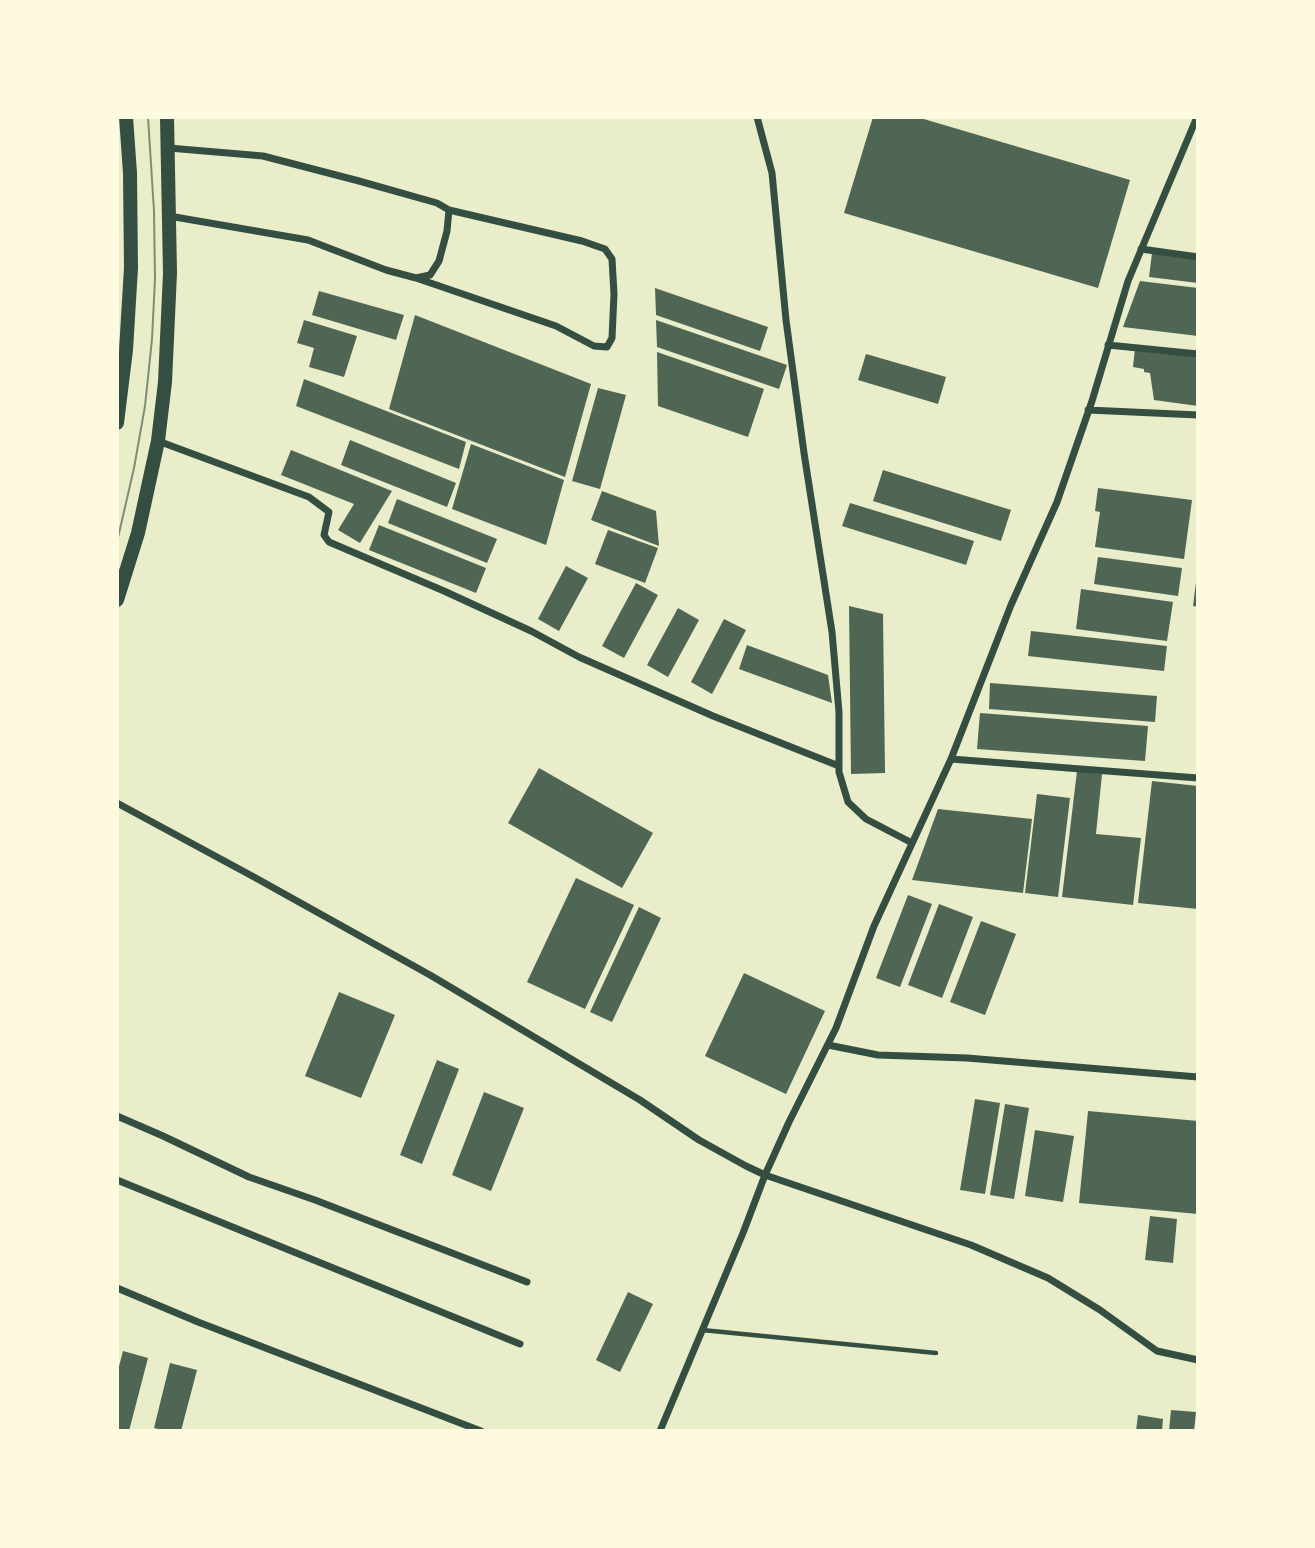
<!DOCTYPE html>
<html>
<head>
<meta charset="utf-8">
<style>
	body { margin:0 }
	#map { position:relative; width:1315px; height:1548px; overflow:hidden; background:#e9edc9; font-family:"Noto Serif",serif }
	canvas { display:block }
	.frame { position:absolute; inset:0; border:119px solid #fefae0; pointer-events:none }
</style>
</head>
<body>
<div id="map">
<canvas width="1315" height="1548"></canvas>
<div class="frame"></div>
</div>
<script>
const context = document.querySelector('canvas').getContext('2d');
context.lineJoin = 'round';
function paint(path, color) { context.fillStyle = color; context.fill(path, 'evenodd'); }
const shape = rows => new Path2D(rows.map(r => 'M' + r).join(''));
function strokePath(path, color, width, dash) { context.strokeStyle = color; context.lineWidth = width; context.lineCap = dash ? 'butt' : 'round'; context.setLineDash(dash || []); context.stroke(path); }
paint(shape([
	[873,117,917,117,1130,180,1098,288,844,213],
	[1152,253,1198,259,1198,283,1149,277],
	[1140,281,1198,288,1198,336,1123,327],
	[655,288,768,327,760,351,656,315],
	[319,291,404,315,396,340,312,315],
	[415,315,591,384,565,477,389,409],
	[304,320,357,336,344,377,309,367,314,348,297,343],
	[656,320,787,365,779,389,657,347],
	[1135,348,1198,357,1198,406,1154,400,1150,373,1144,372,1144,369,1133,367],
	[657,352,764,389,748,437,658,406],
	[866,354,946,377,938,404,858,380],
	[304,379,466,442,459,469,296,406],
	[598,388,626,395,600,489,572,481],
	[350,440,456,483,447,507,341,465],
	[471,444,564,480,546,545,452,509],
	[291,450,392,491,360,543,338,530,354,504,281,475],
	[883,470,1011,510,1001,541,873,501],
	[1098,488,1192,500,1184,559,1095,547,1100,512,1095,511],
	[602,491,656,511,659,546,591,520],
	[397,499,497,539,487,563,388,523],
	[850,503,974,541,966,565,842,526],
	[379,525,486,568,476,593,369,550],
	[608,530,658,548,645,583,595,564],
	[1098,557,1182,568,1178,596,1094,584],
	[566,566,588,578,559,631,538,619],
	[1196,582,1198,582,1198,607,1193,606],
	[636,583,658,595,624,658,602,646],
	[1081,589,1173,602,1167,641,1076,629],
	[849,606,883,614,885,773,851,774],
	[678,608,699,620,668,677,647,665],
	[724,619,746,630,712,694,691,682],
	[1031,631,1167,646,1164,671,1028,656],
	[747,645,828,675,832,703,739,669],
	[990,683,1157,696,1155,722,989,709],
	[980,713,1148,726,1145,761,977,749],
	[539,768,653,833,622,888,508,823],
	[1077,771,1102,774,1096,834,1141,838,1133,905,1062,897],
	[1152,781,1198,786,1198,909,1138,903],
	[1037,794,1070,798,1058,897,1025,893],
	[938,809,1032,819,1023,893,912,880],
	[576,878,634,905,585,1009,527,982],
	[908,895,932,904,900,987,876,978],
	[939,904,973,917,942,998,908,985],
	[639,907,661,918,612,1022,590,1012],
	[981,921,1016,934,985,1015,950,1002],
	[744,973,825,1011,786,1094,705,1056],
	[339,992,395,1015,361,1098,305,1076],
	[437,1060,459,1069,422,1164,400,1155],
	[484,1092,524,1108,491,1191,452,1175],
	[975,1099,1000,1103,985,1194,960,1190],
	[1005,1104,1029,1108,1014,1199,990,1195],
	[1088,1111,1198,1121,1198,1214,1079,1203],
	[1035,1130,1074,1136,1063,1202,1025,1196],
	[1150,1216,1177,1219,1173,1263,1145,1260],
	[628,1292,653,1304,620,1372,596,1360],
	[123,1351,148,1358,129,1431,117,1431,117,1374],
	[170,1363,197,1370,181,1431,165,1431,154,1428],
	[1171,1410,1196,1412,1194,1431,1169,1431],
	[1138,1415,1163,1419,1162,1431,1136,1431]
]), '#4f6655');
strokePath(shape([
	[702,1330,936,1353]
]), '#344e41', 4.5);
strokePath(shape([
	[757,117,772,173,786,320,804,453,832,632,839,712,839,772,848,802,866,819,912,843],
	[169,148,263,156,359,181,437,203,449,210,582,241,605,249,612,259,614,294,612,338,607,347,594,346,556,326,416,278],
	[169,216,308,240,386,270,416,278,430,275,439,261,447,231,449,210],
	[1141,249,1198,257],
	[1108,345,1198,354],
	[1088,410,1198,415],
	[158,441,309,497,329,512,324,535,329,542,444,591,531,631,579,657,713,716,839,766],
	[951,759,1198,778],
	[117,803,254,877,430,975,640,1100,699,1140,746,1166,765,1175,971,1245,1048,1278,1100,1310,1157,1351,1198,1360],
	[828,1045,878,1055,967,1058,1198,1077],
	[117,1116,163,1136,249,1177,315,1200,527,1282],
	[117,1180,520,1344],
	[117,1288,198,1322,481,1431],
	[660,1431,743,1233,765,1175,789,1122,836,1028,874,926,951,759,1011,605,1057,502,1092,401,1128,281,1197,117]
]), '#344e41', 7);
strokePath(shape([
	[117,423,126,350,131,268,130,173,126,117],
	[117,600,138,533,158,441,165,382,170,273,167,117]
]), '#344e41', 14);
strokePath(shape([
	[117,542,134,468,145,406,152,339,155,279,154,211,148,117]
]), '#7c8e77', 2);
</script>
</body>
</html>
